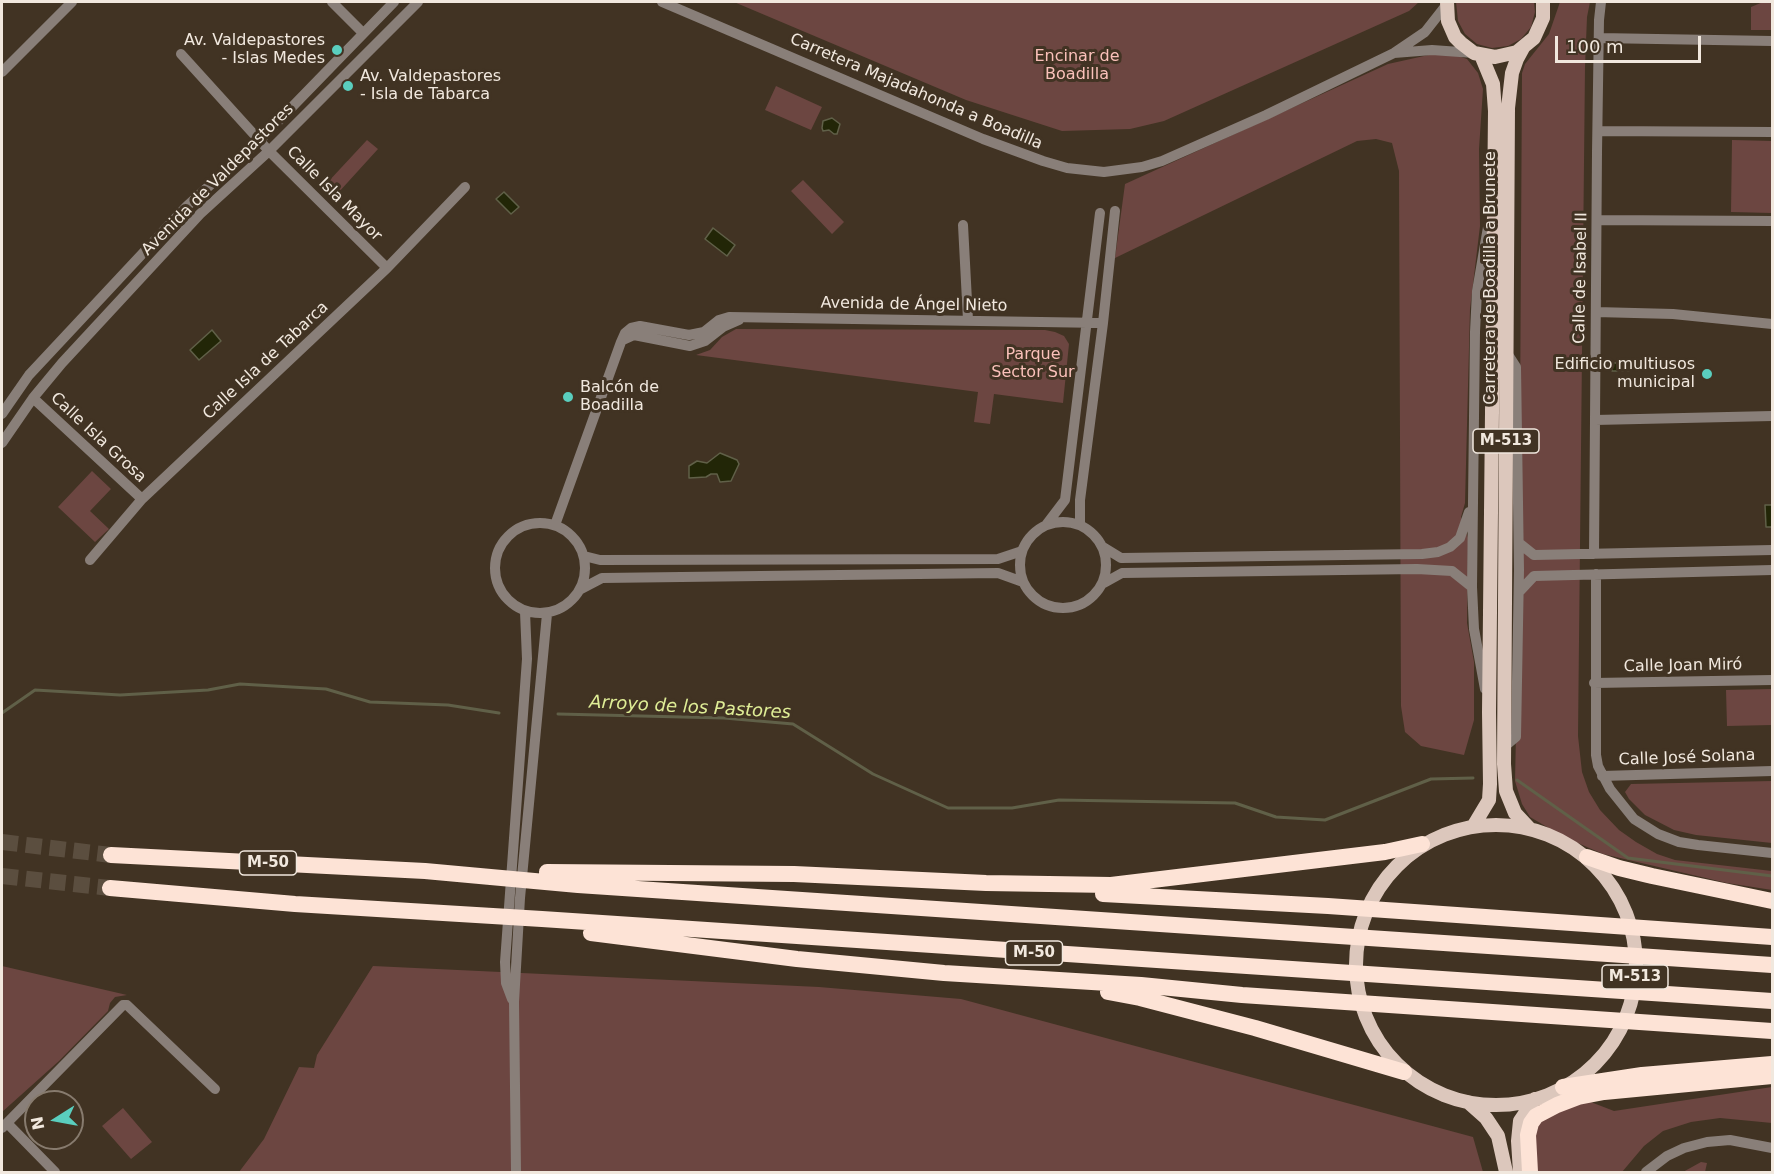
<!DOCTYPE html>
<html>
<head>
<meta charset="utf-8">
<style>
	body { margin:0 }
	#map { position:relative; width:1774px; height:1174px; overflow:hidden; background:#413323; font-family:"DejaVu Sans",sans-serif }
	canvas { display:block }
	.frame { position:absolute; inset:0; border:3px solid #f1e8de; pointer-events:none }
	.north { position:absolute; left:24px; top:1090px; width:60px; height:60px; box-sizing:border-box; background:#413323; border:2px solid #877b6e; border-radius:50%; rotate:259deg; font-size:16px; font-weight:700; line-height:24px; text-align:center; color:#f1e8de }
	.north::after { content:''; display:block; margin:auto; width:21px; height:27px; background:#5acebe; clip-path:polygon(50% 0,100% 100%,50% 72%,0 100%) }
	.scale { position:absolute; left:1555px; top:36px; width:146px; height:27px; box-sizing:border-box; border:3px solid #f1e8de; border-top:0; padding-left:8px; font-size:18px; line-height:21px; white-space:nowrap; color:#f1e8de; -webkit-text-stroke:4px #413323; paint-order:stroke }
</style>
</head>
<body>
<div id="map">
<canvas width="1774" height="1174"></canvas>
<div class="frame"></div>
<div class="north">N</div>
<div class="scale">100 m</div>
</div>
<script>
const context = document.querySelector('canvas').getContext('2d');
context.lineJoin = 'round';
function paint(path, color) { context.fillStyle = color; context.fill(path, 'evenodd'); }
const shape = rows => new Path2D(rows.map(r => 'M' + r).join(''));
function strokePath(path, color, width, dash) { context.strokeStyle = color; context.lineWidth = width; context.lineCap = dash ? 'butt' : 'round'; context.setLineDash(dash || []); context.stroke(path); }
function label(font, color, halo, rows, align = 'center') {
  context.font = font + ' "DejaVu Sans",sans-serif'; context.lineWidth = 6; context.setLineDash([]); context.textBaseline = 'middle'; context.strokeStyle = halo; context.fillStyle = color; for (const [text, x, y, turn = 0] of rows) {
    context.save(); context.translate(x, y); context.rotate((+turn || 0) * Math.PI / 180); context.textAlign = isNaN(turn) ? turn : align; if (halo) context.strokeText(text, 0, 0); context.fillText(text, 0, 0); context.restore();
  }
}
paint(shape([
	[734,2,1419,2,1409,11,1164,121,1130,129,1062,131,966,100],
	[1456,2,1534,2,1535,12,1531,27,1521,39,1508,46,1492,48,1477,44,1465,34,1458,21],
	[1560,2,1590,2,1587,17,1585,67,1578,736,1582,772,1589,792,1600,810,1619,830,1636,842,1657,854,1675,860,1772,871,1772,890,1727,883,1603,854,1564,837,1530,817,1522,804,1515,781,1519,592,1522,73,1525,64,1549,34],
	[1763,2,1772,2,1772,30,1751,30,1751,7],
	[1433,54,1458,56,1467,59,1478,73,1483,89,1479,149,1480,226,1470,309,1465,503,1461,517,1468,538,1467,623,1474,662,1474,720,1464,755,1421,746,1405,732,1401,706,1399,171,1392,143,1376,139,1357,141,1115,258,1125,184,1388,64],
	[776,86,822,107,811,130,765,110],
	[367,140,378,149,338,193,327,183],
	[1732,140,1772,141,1772,213,1731,212],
	[803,180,844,222,832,234,791,191],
	[736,329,1045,330,1055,332,1064,336,1069,344,1063,403,994,394,990,424,974,422,978,392,696,355,710,350,722,337],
	[92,471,111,489,90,511,109,529,95,542,58,507],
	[1772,689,1772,725,1727,726,1726,690],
	[1772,781,1772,843,1696,835,1674,830,1645,815,1629,799,1625,792,1631,784],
	[2,966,127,995,115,997,110,1003,108,1011,59,1061,2,1112],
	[373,966,819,987,961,999,1473,1137,1483,1172,239,1172,264,1139,299,1067,314,1068,317,1055],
	[1772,1087,1772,1123,1720,1118,1691,1122,1663,1131,1644,1146,1622,1172,1531,1172,1536,1121,1583,1099,1614,1111],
	[123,1108,152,1142,131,1159,102,1126],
	[1701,1162,1707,1163,1705,1172,1683,1172]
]), '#6c4641');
const water = shape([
	[832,118,840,124,837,134,834,134,829,130,823,131,822,128,823,121,832,118],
	[504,192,519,207,511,214,496,199,504,192],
	[713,228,735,245,727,256,705,239,713,228],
	[212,330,221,341,199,360,190,350,212,330],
	[1612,363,1630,363,1632,368,1630,371,1612,371,1612,363],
	[720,453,737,460,739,464,731,481,720,482,717,474,711,474,706,477,689,478,689,466,697,461,707,463,720,453],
	[1765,505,1772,505,1772,527,1766,527,1765,505]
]);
paint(water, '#222607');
strokePath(water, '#606048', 1.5);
strokePath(shape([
	[2,713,35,690,120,695,208,690,240,684,326,689,370,702,448,705,499,713],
	[558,714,724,718,793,724,873,774,948,808,1012,808,1059,800,1235,803,1276,817,1325,820,1431,779,1473,778],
	[1517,780,1628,858,1772,876]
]), '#606048', 3);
strokePath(shape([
	[2,842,111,855],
	[2,876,110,888]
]), '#5b4e3f', 16, [16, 8]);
strokePath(shape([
	[332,2,363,33],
	[662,2,983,139,1043,161,1067,168,1104,172,1142,167,1162,161,1266,115,1394,53,1425,32,1447,4],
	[1599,38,1772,41],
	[1394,53,1432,50,1474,53],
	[181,54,269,151,387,268],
	[2,72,72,2],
	[1598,131,1772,132],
	[1597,220,1772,221],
	[963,225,968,320],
	[1596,312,1673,314,1772,324],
	[623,340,634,335,690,346,705,341,723,327,739,320],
	[33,398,142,499],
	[2,414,29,375,187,206,260,140,394,2],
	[1595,420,1772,416],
	[2,443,33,398,62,363,200,214,269,151,418,2],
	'1020 565a43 43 0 1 1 86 0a43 43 0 1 1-86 0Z',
	'495 568a45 45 0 1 1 90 0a45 45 0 1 1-90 0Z',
	[555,525,621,342,625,333,631,328,640,326,689,335,704,332,719,320,729,317,1103,323],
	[1046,525,1065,500,1100,213],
	[1080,525,1080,500,1103,323,1115,211],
	[1519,543,1534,555,1772,550],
	[1103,547,1121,558,1422,554,1438,552,1450,547,1460,538,1469,512],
	[1594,554,1597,152,1599,20,1601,2],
	[584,556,600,560,998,559,1022,551],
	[90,560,142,499,387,268,465,187],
	[1596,574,1596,755,1598,766,1610,789,1634,819,1658,834,1679,842,1698,845,1772,853],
	[1104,583,1122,573,1417,569,1452,571,1472,587],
	[581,589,602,578,998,573,1023,582],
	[1519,592,1534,576,1772,570],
	[1594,683,1772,680],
	[1485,689,1474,629,1472,587,1475,332,1477,291,1488,227],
	[1504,747,1516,737,1519,570,1516,367,1507,353],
	[1602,776,1772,771],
	[512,999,506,983,505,962,527,659,525,612],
	[7,1123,55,1172],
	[2,1128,123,1005,127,1005,215,1089],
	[516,1172,514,1002,520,898,547,614],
	[1646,1172,1667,1156,1684,1148,1707,1142,1730,1140,1772,1148]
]), '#897f79', 10);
strokePath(shape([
	[1447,2,1448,21,1455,37,1461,43,1474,53,1495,57,1517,52,1534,38,1543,18,1543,2],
	[1523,48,1517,59,1512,73,1508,108,1504,764,1506,791,1515,813,1529,828],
	[1474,825,1489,800,1490,784,1489,712,1495,111,1493,84,1481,55],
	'1356 965a140 140 0 1 1 280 0a140 140 0 1 1-280 0Z',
	[1468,1102,1486,1118,1498,1136,1506,1172],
	[1520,1172,1518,1141,1520,1121,1535,1099]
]), '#dcc7bc', 14);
strokePath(shape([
	[111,855,425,871,578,885,1772,965],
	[1587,857,1619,868,1652,876,1772,901],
	[547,872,794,874,986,883,1111,885,1385,852,1422,844],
	[110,888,295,904,542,919,1772,1001],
	[1103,894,1328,906,1772,937],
	[591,933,797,959,944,973,1141,985,1242,995,1772,1031],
	[1108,992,1140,998,1255,1028,1404,1072],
	[1563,1087,1642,1075,1772,1064],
	[1530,1172,1528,1135,1531,1123,1536,1116,1557,1105,1578,1097,1604,1092,1772,1076]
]), '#fde3d6', 16);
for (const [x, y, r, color] of [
	[337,50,6,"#5acebe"],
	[348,86,6,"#5acebe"],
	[1707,374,6,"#5acebe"],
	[568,397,6,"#5acebe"]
]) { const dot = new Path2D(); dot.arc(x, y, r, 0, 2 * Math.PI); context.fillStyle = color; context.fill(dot); strokePath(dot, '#413323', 2); }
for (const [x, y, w] of [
	[1506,441,66],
	[268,863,57],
	[1034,953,57],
	[1635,977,66]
]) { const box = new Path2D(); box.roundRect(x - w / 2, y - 12, w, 24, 4.5); context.fillStyle = '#413323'; context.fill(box); strokePath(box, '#f1e8de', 1.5); }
label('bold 15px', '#f1e8de', null, [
	["M-513",1506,441],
	["M-50",268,863],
	["M-50",1034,953],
	["M-513",1635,977]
]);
label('16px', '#f1e8de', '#413323', [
	["Av. Valdepastores",325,41],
	["- Islas Medes",325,59],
	["Av. Valdepastores",360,77,"left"],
	["- Isla de Tabarca",360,95,"left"],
	["Edificio multiusos",1695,365],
	["municipal",1695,383],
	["Balcón de",580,388,"left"],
	["Boadilla",580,406,"left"]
], 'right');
label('16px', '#fac1ba', '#413323', [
	["Encinar de",1077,57],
	["Boadilla",1077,75],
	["Parque",1033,355],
	["Sector Sur",1033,373]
]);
label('16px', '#f1e8de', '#413323', [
	["Carretera Majadahonda a Boadilla",916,92,23],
	["Avenida de Valdepastores",218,180,-45],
	["Calle Isla Mayor",334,194,45],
	["Carretera de Boadilla a Brunete",1491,278,-90],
	["Calle de Isabel II",1581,278,-89],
	["Avenida de Ángel Nieto",914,305,1],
	["Calle Isla de Tabarca",266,361,-43],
	["Calle Isla Grosa",98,438,43],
	["Calle Joan Miró",1683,666,-1],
	["Calle José Solana",1687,758,-2]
]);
label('italic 18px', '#dfed96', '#413323', [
	["Arroyo de los Pastores",690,708,3]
]);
</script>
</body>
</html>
